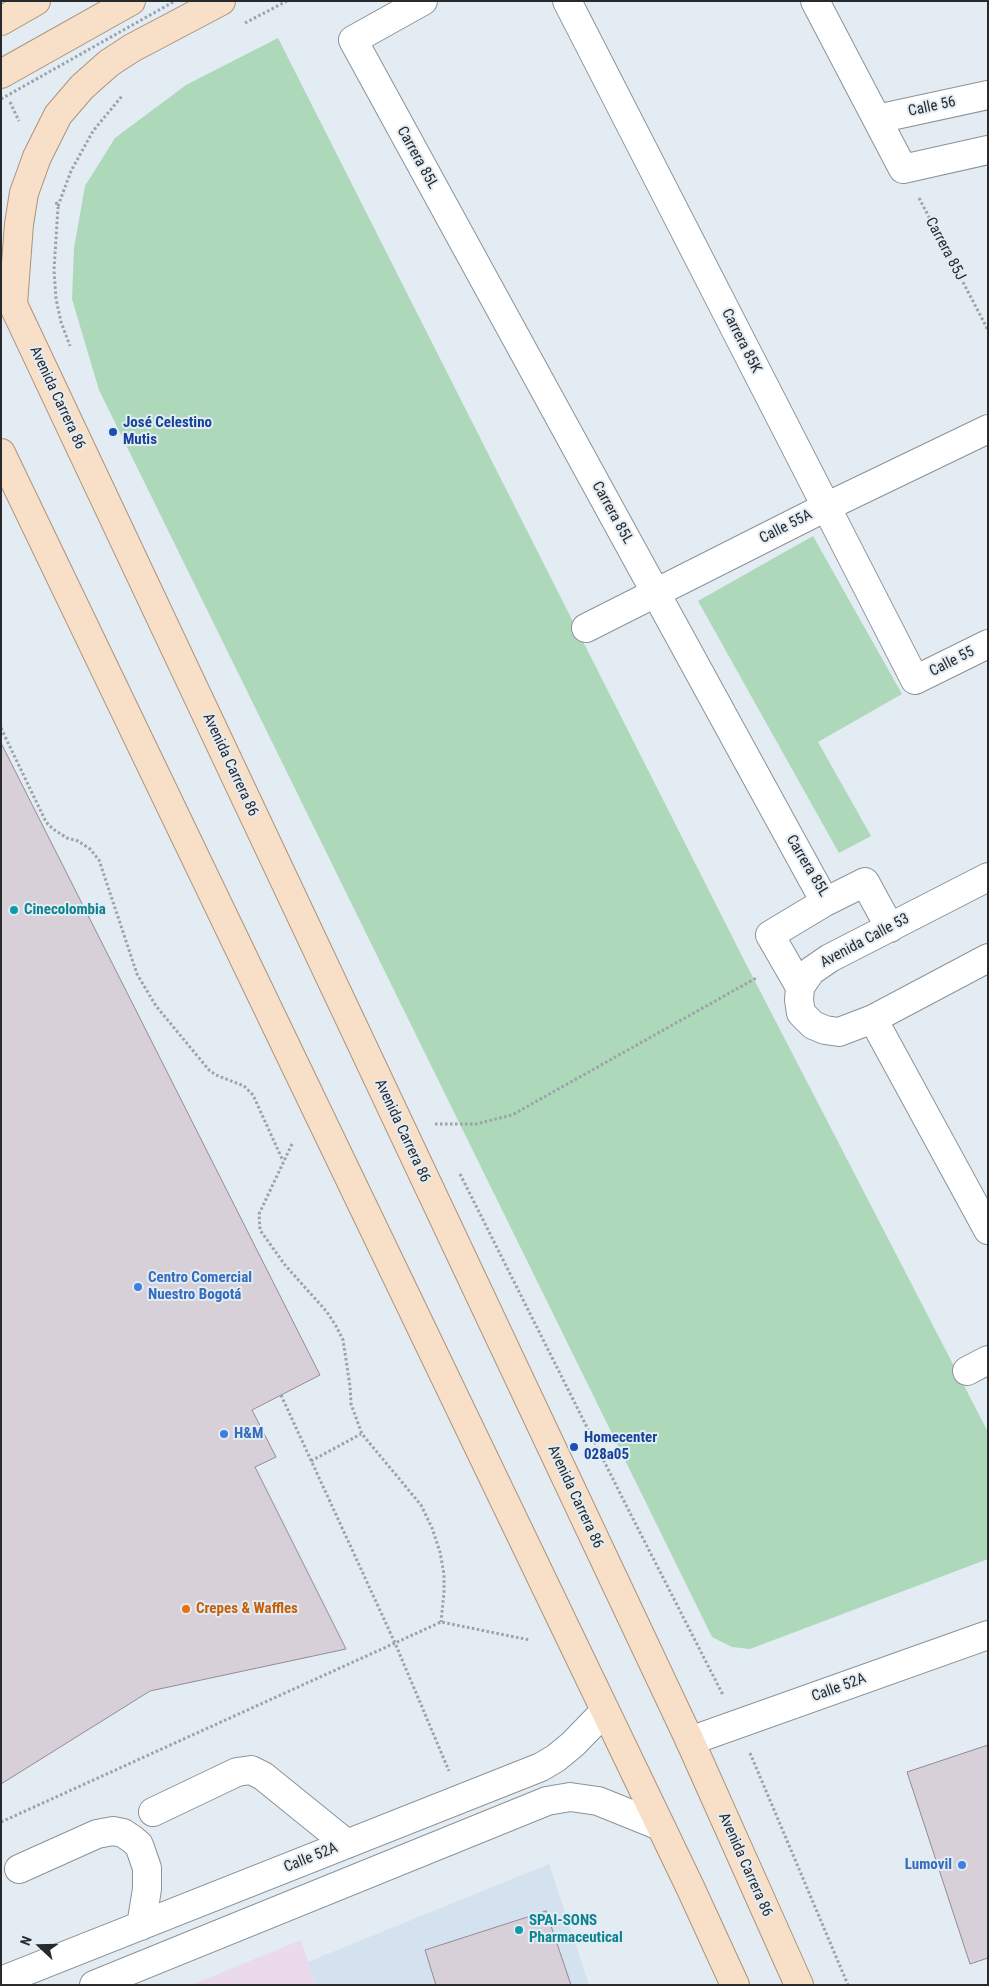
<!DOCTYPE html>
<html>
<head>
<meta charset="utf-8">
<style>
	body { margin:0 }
	#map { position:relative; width:989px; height:1986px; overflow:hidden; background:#e3ebf3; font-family:"Roboto Condensed",sans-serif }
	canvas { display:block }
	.frame { position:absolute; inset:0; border:2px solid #282b2e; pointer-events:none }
	.north { position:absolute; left:15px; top:1921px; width:50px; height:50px; -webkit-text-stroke:4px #e3ebf3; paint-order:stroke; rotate:291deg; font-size:14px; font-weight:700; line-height:20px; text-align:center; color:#282b2e }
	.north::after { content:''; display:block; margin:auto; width:18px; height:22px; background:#282b2e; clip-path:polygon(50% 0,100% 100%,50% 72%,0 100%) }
</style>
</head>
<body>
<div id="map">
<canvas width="989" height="1986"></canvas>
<div class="frame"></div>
<div class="north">N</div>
</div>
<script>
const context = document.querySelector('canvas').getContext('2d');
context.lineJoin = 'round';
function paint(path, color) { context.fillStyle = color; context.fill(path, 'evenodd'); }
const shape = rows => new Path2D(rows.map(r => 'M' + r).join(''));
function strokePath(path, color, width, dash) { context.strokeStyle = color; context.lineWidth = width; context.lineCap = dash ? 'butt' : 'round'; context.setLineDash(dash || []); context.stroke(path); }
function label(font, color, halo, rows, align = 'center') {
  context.font = font + ' "Roboto Condensed",sans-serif'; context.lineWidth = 4; context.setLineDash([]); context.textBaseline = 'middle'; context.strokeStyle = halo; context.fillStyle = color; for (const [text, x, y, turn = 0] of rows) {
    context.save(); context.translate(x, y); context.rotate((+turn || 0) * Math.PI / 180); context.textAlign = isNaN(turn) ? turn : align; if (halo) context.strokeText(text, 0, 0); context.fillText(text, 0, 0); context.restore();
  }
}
paint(shape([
	[301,1940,316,1985,191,1985]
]), '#eadaec');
paint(shape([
	[549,1864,589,1985,316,1985,308,1962]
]), '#d4e1ef');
paint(shape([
	[278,38,745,962,988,1432,988,1559,750,1649,732,1647,712,1637,99,390,72,299,74,248,85,186,115,138,186,85],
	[813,536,902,694,818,742,871,836,839,853,698,601]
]), '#add8ba');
const building = shape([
	[1,743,320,1375,252,1410,276,1457,255,1467,346,1649,150,1691,1,1784,1,743],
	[988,1745,988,1958,970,1964,907,1772,988,1745],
	[546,1911,571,1985,436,1985,425,1950,546,1911]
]);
paint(building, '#d8d0d8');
strokePath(building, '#938b93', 1);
const minor = shape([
	[423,1,353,40,825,902],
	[567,1,915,680,988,644],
	[815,1,903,169,988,150],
	[877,119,988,95],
	[586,628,826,507,988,429],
	[988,877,830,958,811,971,800,987,799,1000,801,1013,813,1025,825,1030,839,1032,873,1019,988,958],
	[800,987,770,935,825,902,865,882,890,928],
	[873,1019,988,1230],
	[967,1371,988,1360],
	[690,1741,988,1635],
	[153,1812,237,1772,251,1770,263,1776,347,1844],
	[19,1869,97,1834,113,1831,123,1833,132,1839,139,1845,147,1868,147,1889,141,1926],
	[1,1981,541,1767,556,1758,573,1744,605,1711],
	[94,1985,547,1801,570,1797,598,1801,660,1826]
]);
const major = shape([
	[1,21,36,1],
	[1,74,131,1],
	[1,279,690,1741,799,1985],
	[13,304,19,224,24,193,37,157,58,115,82,87,109,63,132,48,221,1],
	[1,453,690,1887,735,1985]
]);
strokePath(minor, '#8b939a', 30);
strokePath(major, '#ad937b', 30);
strokePath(shape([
	[245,23,287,1],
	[10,102,19,121],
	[919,198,988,330],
	[56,202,58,207,54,270,56,299,61,322,70,346],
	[58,206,71,171,93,131,122,96],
	[1,728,46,822,53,829,67,838,78,841,90,849,99,860,137,974,156,1006,209,1070,216,1075,244,1086,253,1095,283,1161],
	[435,1124,476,1124,512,1115,758,977],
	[292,1144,259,1214,260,1230,285,1265,327,1312,336,1326,343,1340,350,1386,351,1404,362,1434,421,1505,432,1528,440,1552,444,1574,444,1593,441,1622],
	[460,1174,629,1511,723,1695],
	[281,1395,395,1643,441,1622,530,1640],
	[311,1461,361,1434],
	[750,1753,848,1985],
	[1,1822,395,1643,449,1771]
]), '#9ca2a8', 3, [2.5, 2.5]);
strokePath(minor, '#fff', 28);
strokePath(major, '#f8e0c8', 28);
strokePath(shape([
	[1,99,175,1]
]), '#9ca2a8', 3, [2.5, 2.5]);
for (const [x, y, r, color] of [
	[113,432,5,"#1a4fb4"],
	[14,910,5,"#0f9aa8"],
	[138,1287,5,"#3f7fe0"],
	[224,1434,5,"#3f7fe0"],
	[574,1447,5,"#1a4fb4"],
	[186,1609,5,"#e8710a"],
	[962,1865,5,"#3f7fe0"],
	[519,1930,5,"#0f9aa8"]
]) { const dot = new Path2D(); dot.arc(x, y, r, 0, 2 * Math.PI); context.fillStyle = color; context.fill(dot); strokePath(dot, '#e3ebf3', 2); }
label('15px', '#282b2e', '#e3ebf3', [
	["Calle 56",932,107,-12],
	["Carrera 85L",417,158,61],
	["Carrera 85J",945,249,62],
	["Carrera 85K",741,341,63],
	["Avenida Carrera 86",57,398,65],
	["Carrera 85L",612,513,61],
	["Calle 55A",786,527,-27],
	["Calle 55",952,662,-27],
	["Avenida Carrera 86",230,765,65],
	["Carrera 85L",807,866,59],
	["Avenida Calle 53",865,941,-28],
	["Avenida Carrera 86",402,1131,65],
	["Avenida Carrera 86",575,1497,65],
	["Calle 52A",839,1688,-20],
	["Calle 52A",311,1858,-22],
	["Avenida Carrera 86",745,1865,66]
]);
label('bold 15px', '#164399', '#e3ebf3', [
	["José Celestino",123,423],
	["Mutis",123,440],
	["Homecenter",584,1438],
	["028a05",584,1455]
], 'left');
label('bold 15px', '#0d838f', '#e3ebf3', [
	["Cinecolombia",24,910],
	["SPAI-SONS",529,1921],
	["Pharmaceutical",529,1938]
], 'left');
label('bold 15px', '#366cbe', '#e3ebf3', [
	["Centro Comercial",148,1278],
	["Nuestro Bogotá",148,1295],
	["H&M",234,1434],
	["Lumovil",952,1865,"right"]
], 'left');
label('bold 15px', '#c56008', '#e3ebf3', [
	["Crepes & Waffles",196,1609]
], 'left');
</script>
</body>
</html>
